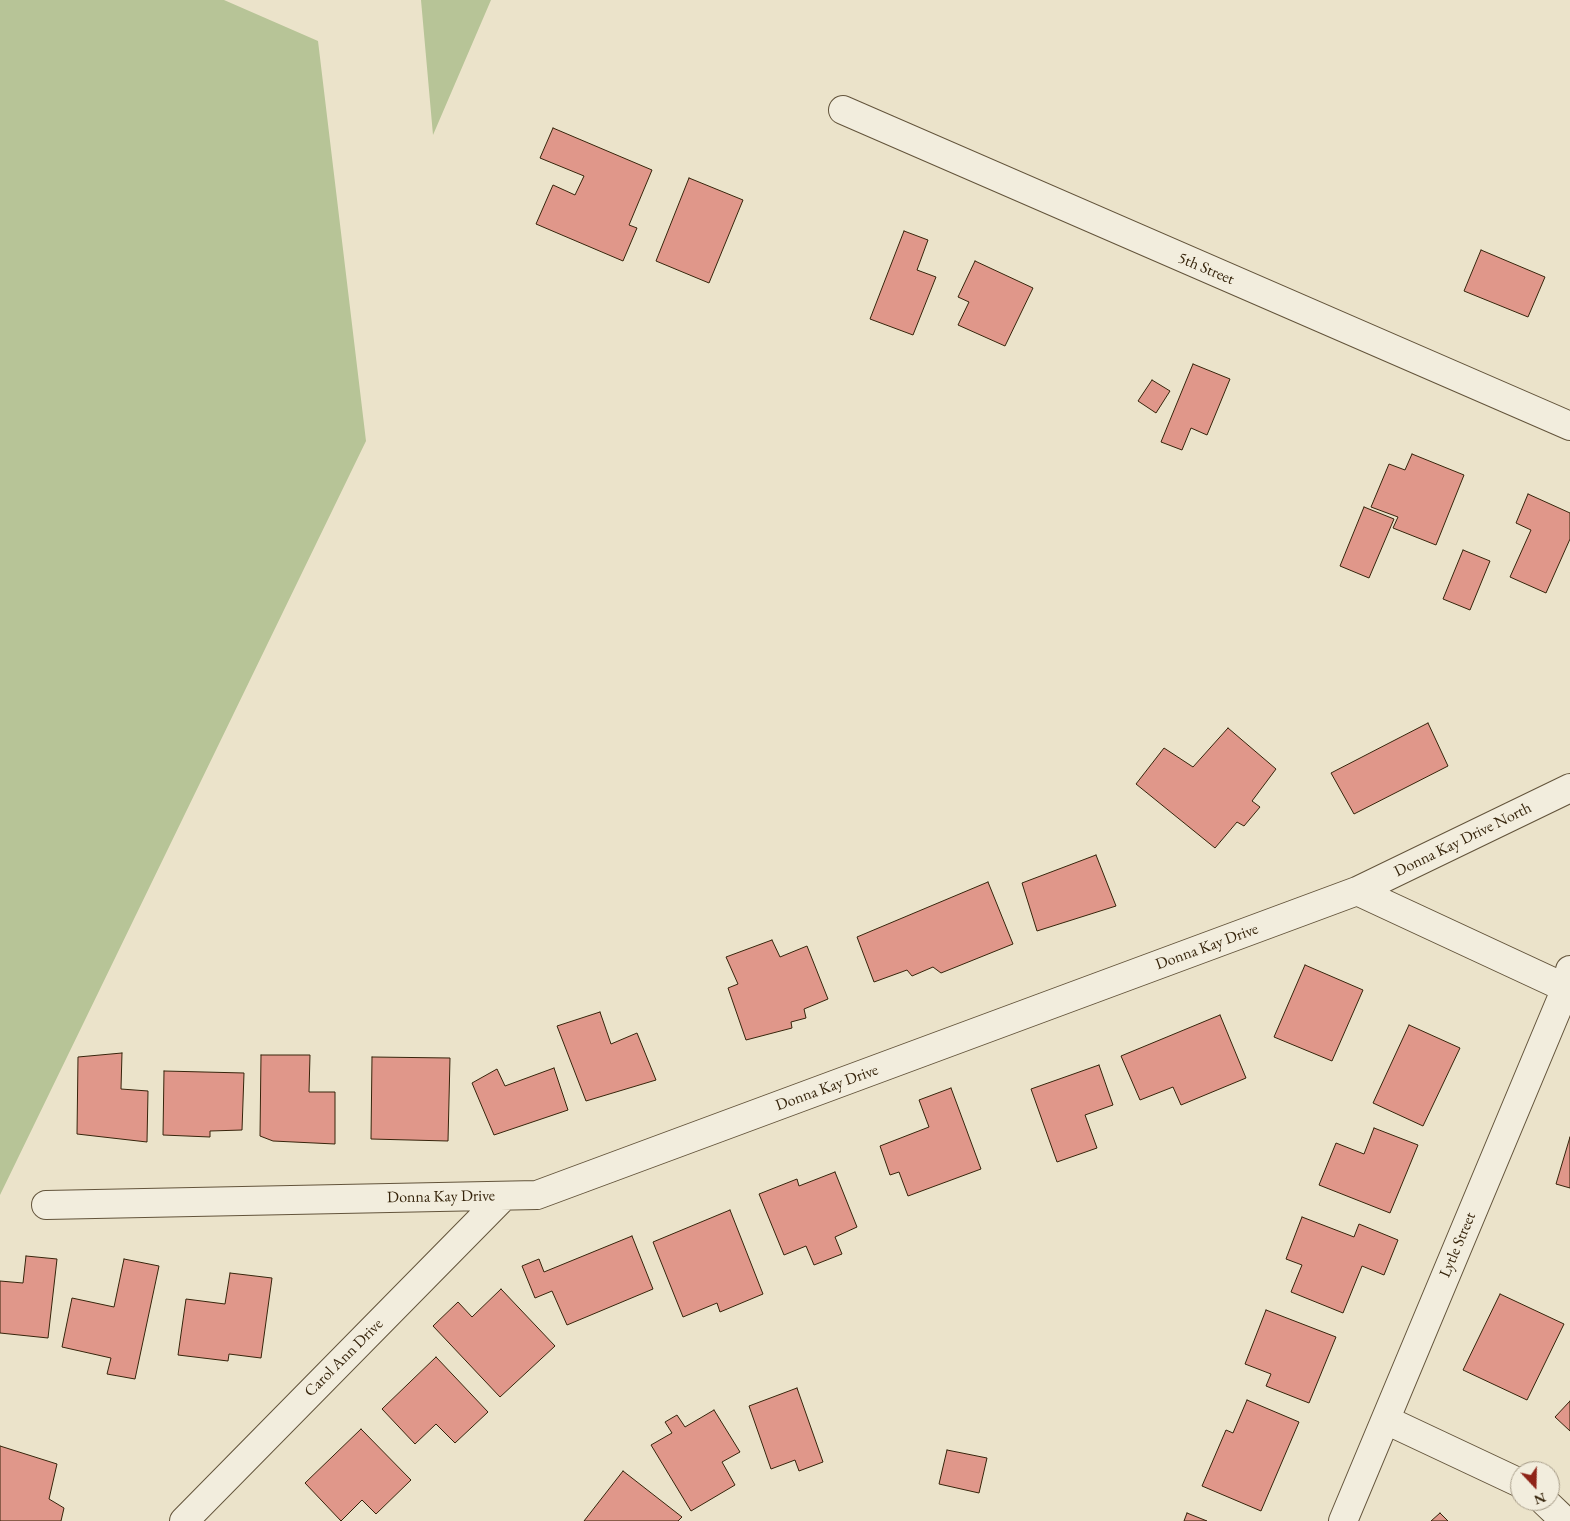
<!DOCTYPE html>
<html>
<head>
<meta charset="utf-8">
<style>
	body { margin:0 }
	#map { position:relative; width:1570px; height:1521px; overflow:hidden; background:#ebe3ca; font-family:"EB Garamond",serif }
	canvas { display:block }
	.north { position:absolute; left:1510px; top:1461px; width:50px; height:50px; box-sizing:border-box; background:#f2eddd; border:1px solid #a79d89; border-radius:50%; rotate:159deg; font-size:14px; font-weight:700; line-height:20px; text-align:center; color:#36240b }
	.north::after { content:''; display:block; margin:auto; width:18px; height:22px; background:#8f2418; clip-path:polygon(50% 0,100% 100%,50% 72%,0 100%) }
</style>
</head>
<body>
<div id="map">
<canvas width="1570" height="1521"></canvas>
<div class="north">N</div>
</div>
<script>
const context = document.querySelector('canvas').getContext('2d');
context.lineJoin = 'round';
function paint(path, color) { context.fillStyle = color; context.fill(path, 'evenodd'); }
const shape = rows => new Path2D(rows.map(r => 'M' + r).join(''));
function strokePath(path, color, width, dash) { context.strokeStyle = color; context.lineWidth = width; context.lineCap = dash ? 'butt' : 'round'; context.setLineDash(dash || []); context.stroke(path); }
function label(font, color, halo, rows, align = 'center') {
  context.font = font + ' "EB Garamond",serif'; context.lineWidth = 4; context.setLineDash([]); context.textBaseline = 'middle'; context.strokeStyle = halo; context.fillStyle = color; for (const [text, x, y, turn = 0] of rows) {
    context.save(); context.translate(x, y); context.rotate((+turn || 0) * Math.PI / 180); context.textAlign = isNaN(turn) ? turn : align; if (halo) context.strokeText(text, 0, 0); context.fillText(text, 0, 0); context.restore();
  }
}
paint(shape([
	[0,0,224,0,318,41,366,441,0,1195],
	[421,0,491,0,433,135]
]), '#b7c497');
const building = shape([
	[553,128,652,170,629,225,637,228,623,261,536,224,553,185,575,195,584,176,540,158,553,128],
	[689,178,743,200,709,283,656,261,689,178],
	[904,231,928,240,917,270,936,277,913,335,870,319,904,231],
	[1481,250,1545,277,1528,317,1464,291,1481,250],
	[975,261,1033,288,1005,346,958,325,969,302,958,297,975,261],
	[1193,364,1230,379,1207,435,1191,428,1182,450,1161,442,1193,364],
	[1152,380,1170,391,1156,413,1138,401,1152,380],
	[1412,454,1464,475,1436,545,1393,528,1398,517,1371,507,1389,464,1405,470,1412,454],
	[1528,494,1570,513,1570,539,1546,593,1510,577,1531,530,1516,523,1528,494],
	[1364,507,1394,519,1369,578,1340,566,1364,507],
	[1463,550,1490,561,1470,610,1443,599,1463,550],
	[1428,723,1448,766,1354,814,1331,773,1428,723],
	[1228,728,1276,769,1252,801,1260,807,1244,826,1237,822,1215,848,1136,784,1164,748,1193,767,1228,728],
	[1096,855,1116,906,1037,931,1022,883,1096,855],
	[988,882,1013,944,941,973,933,967,912,976,907,970,874,982,857,937,988,882],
	[772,940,780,957,807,946,828,999,804,1009,806,1018,791,1022,792,1028,746,1040,728,988,738,984,726,957,772,940],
	[1305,965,1363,990,1332,1061,1274,1037,1305,965],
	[600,1012,611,1044,637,1033,656,1080,586,1101,557,1026,600,1012],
	[1220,1015,1246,1078,1181,1105,1173,1087,1140,1100,1121,1056,1220,1015],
	[1409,1025,1460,1048,1423,1126,1373,1103,1409,1025],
	[122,1053,121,1089,148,1091,147,1142,77,1134,78,1057,122,1053],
	[261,1055,310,1055,309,1092,335,1092,335,1144,273,1141,260,1136,261,1055],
	[372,1057,450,1058,448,1141,371,1139,372,1057],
	[1099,1065,1113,1105,1085,1115,1097,1148,1057,1162,1031,1089,1099,1065],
	[554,1068,568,1110,494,1135,472,1083,497,1069,505,1086,554,1068],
	[164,1071,244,1073,242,1130,210,1131,210,1137,163,1135,164,1071],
	[951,1088,981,1169,908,1196,899,1172,890,1175,880,1146,929,1127,919,1100,951,1088],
	[1374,1128,1418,1145,1390,1213,1319,1185,1336,1143,1364,1154,1374,1128],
	[1570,1137,1570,1188,1556,1184,1570,1137],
	[835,1172,857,1227,835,1237,842,1254,814,1265,806,1246,784,1255,759,1194,797,1179,799,1186,835,1172],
	[730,1210,763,1294,720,1312,717,1303,683,1317,653,1242,730,1210],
	[1302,1217,1354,1237,1359,1224,1398,1240,1384,1275,1362,1266,1343,1313,1291,1292,1302,1265,1286,1259,1302,1217],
	[632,1236,653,1289,567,1325,552,1291,535,1298,522,1266,539,1259,544,1272,632,1236],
	[26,1256,57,1259,48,1338,0,1333,0,1281,23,1283,26,1256],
	[124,1259,159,1266,135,1379,107,1374,111,1358,62,1347,72,1298,114,1307,124,1259],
	[230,1273,272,1278,261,1358,229,1354,228,1361,178,1355,186,1299,225,1304,230,1273],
	[501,1289,555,1346,500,1397,433,1326,458,1302,472,1317,501,1289],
	[1500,1294,1564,1324,1527,1400,1463,1370,1500,1294],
	[1266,1310,1336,1337,1309,1403,1266,1386,1271,1374,1245,1364,1266,1310],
	[436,1357,488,1412,455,1443,436,1424,415,1444,382,1409,436,1357],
	[797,1388,823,1462,799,1471,795,1460,771,1469,749,1406,797,1388],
	[1247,1400,1299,1422,1261,1511,1202,1486,1226,1430,1233,1433,1247,1400],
	[1570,1401,1570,1431,1555,1417,1570,1401],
	[714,1410,740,1452,722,1462,735,1485,691,1511,651,1445,672,1433,665,1422,677,1415,685,1427,714,1410],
	[361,1429,411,1480,376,1514,362,1500,341,1521,305,1483,361,1429],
	[0,1446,57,1464,49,1499,64,1508,61,1521,0,1521,0,1446],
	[947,1450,987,1458,979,1493,939,1484,947,1450],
	[623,1471,682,1517,678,1521,584,1521,623,1471],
	[1187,1513,1207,1521,1184,1521,1187,1513],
	[1440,1513,1448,1521,1431,1521,1440,1513]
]);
paint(building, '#e0978a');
strokePath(building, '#36240b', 1);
const minor = shape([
	[843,110,1570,426],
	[1357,891,1570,788],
	[46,1205,537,1195,1357,891,1570,990],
	[1386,1420,1520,1483],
	[1544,1501,1565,1521],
	[184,1521,504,1196],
	[1343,1521,1566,988,1570,970]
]);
strokePath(minor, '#63543b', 30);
strokePath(minor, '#f2eddd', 28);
label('16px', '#36240b', '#f2eddd', [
	["5th Street",1206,269,23],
	["Donna Kay Drive North",1463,840,-26],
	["Donna Kay Drive",1207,947,-20],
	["Donna Kay Drive",827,1088,-20],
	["Donna Kay Drive",441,1197,-1],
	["Lytle Street",1458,1245,-67],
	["Carol Ann Drive",344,1358,-45]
]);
</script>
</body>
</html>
